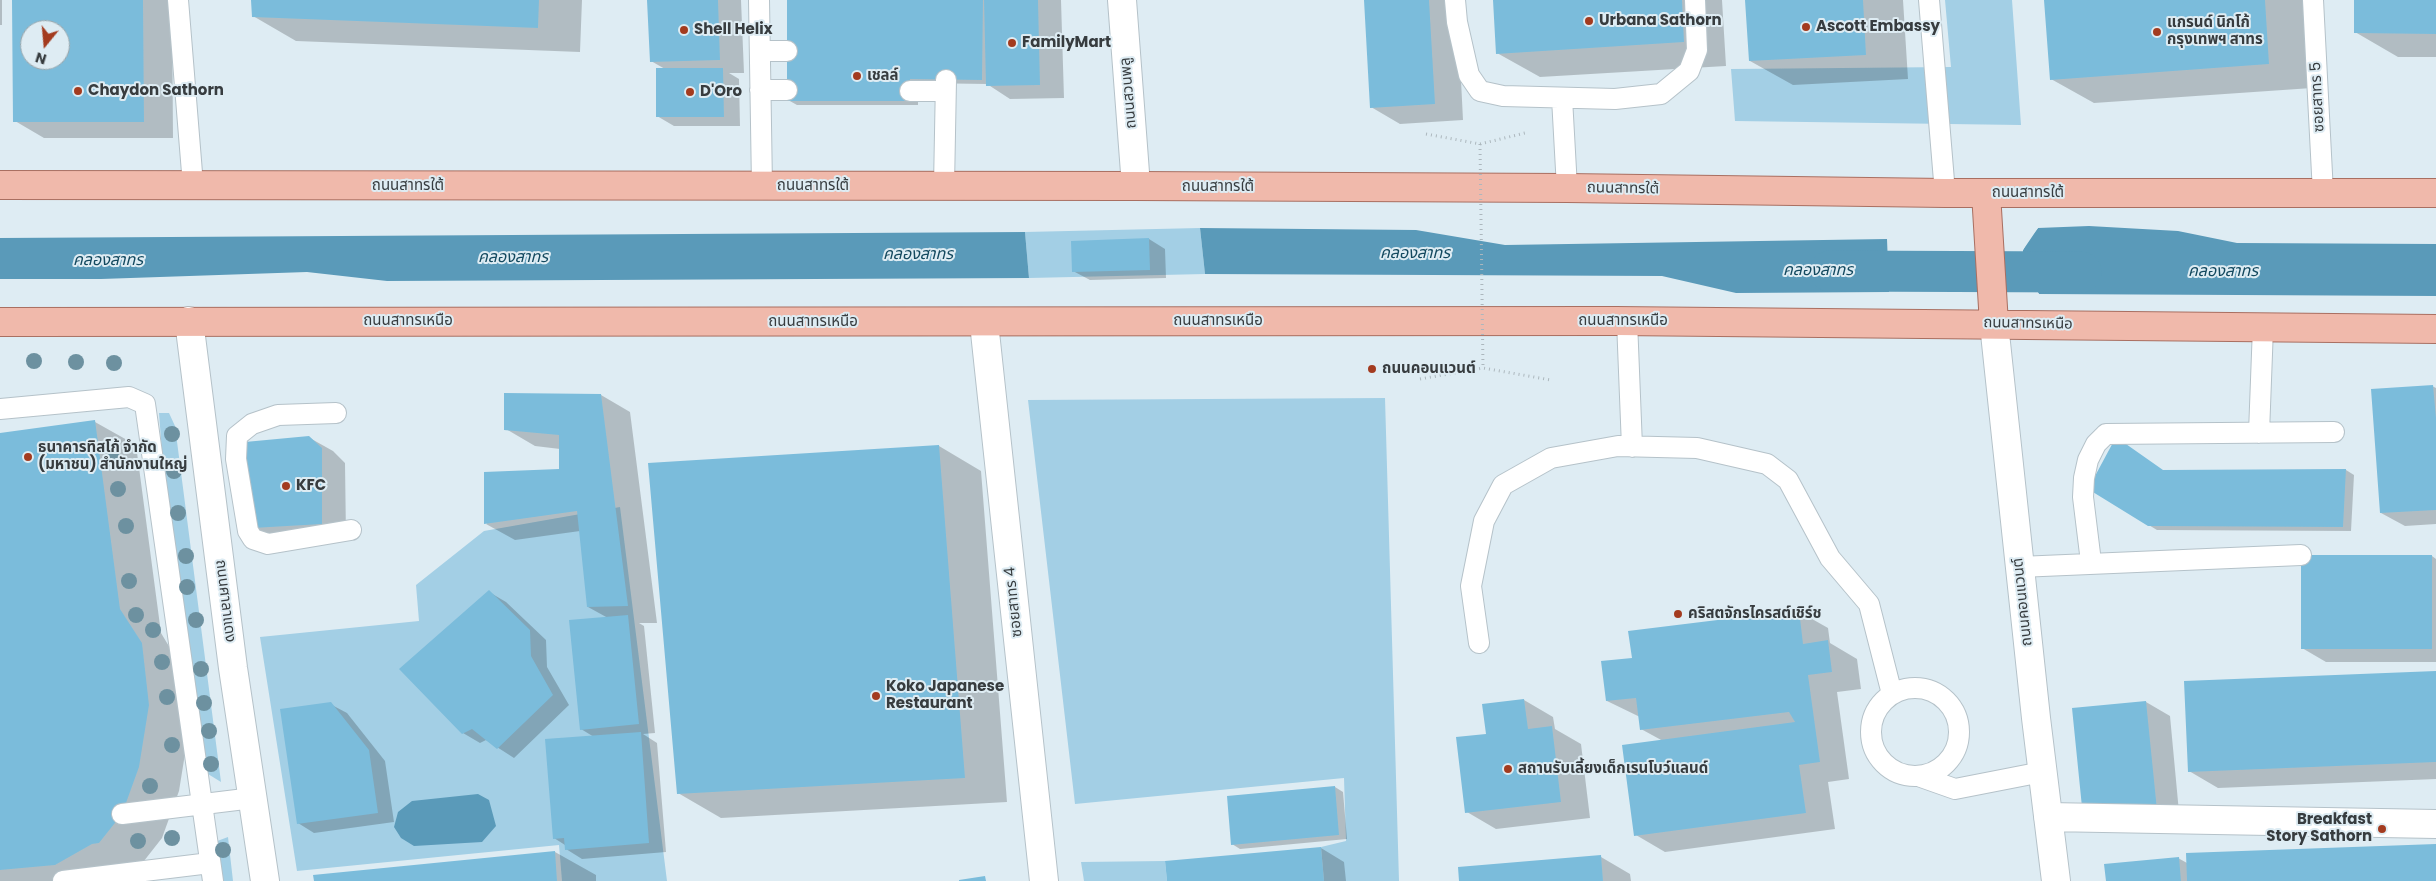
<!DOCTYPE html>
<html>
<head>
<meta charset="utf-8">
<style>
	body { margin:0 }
	#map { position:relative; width:2436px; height:881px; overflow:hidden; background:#deecf3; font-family:Poppins,sans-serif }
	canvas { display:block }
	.north { position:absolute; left:20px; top:20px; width:50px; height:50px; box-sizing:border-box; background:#deecf3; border:1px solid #9ba6ab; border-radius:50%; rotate:197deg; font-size:14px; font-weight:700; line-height:20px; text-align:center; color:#373c3f }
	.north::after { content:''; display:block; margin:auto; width:18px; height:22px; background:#a33b1f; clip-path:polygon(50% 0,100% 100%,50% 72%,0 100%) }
</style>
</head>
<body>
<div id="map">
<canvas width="2436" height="881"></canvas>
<div class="north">N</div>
</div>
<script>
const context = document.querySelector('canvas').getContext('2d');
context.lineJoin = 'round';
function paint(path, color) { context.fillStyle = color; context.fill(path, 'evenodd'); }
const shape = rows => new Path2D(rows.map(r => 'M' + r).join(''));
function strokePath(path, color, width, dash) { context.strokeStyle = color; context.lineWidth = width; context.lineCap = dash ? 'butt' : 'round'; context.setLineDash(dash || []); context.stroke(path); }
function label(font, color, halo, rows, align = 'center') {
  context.font = font + ' Poppins,"Noto Sans Thai",sans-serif'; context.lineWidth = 4; context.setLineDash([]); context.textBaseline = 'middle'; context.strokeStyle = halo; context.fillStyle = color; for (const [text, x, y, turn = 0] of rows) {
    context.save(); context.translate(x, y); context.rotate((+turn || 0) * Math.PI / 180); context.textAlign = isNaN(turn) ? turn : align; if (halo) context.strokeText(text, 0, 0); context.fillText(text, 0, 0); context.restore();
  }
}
paint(shape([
	[1945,0,2012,0,2021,125,1735,121,1731,69,1951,67],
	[1200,228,1205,274,1029,278,1025,232],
	[1385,398,1399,881,1324,881,1321,847,1346,841,1344,778,1075,804,1028,400],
	[159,413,169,413,175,426,221,782,208,774,163,466],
	[620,507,667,881,562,881,559,845,297,871,260,637,419,621,416,585,484,531],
	[228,837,233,881,217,881,212,843],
	[1165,861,1167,881,1084,881,1081,862]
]), '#a3cfe5');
paint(shape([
	[2089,226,2178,231,2237,243,2436,244,2436,296,2039,294,2020,265,2023,250,2028,240,2038,228],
	[1200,228,1416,230,1505,245,1887,239,1889,292,1736,293,1662,276,1205,274],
	[1025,232,1029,278,387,281,307,272,101,279,0,279,0,238],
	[478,794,489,800,496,826,482,842,414,846,401,838,394,827,398,812,412,801]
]), '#5a9ab9');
paint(shape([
	[2035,228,2038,228,2023,250,2020,265,2039,294,2036,294,2018,265,2020,249]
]), '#deecf3');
paint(shape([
	[0,0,2,0,2,25,0,25],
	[13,0,172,0,173,138,44,138,15,121],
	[30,30,60,30,60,60,30,60],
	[252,0,582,0,580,52,296,41,253,16],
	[649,0,741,0,744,73,729,73,739,79,740,126,674,126,657,116,665,69,651,61],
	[789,0,1061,0,1064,98,1010,99,987,84,918,83,918,105,797,105,788,100],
	[1365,0,1457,0,1463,120,1400,124,1371,107],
	[1494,0,1722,0,1726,66,1540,77,1497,53],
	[1747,0,1903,0,1908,79,1793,85,1750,61],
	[2045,0,2305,0,2312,88,2094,103,2051,79],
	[2355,0,2436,0,2436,57,2398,57,2355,32],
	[1149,239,1165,249,1166,278,1090,280,1073,271],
	[2432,386,2436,388,2436,524,2405,526,2381,513],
	[601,395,630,412,657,623,639,623,644,626,655,733,643,734,657,743,666,852,582,859,566,849,565,845,554,838,594,737,581,729,608,618,588,607,580,531,515,540,486,524,560,470,560,449,535,446,506,429],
	[95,422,136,445,161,633,182,668,189,729,179,791,162,838,140,866,108,881,0,881,0,434],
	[308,437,333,451,345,463,346,537,278,541,254,527],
	[939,446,981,471,1007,802,721,818,678,793],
	[2346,470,2354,475,2351,531,2157,530,2089,489,2165,471],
	[2432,556,2436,559,2436,662,2326,662,2302,648],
	[489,592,506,602,546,640,547,667,569,705,514,758,486,740,480,743,463,733],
	[1798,611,1828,628,1830,643,1857,659,1861,689,1837,692,1849,779,1828,782,1835,829,1665,852,1636,835,1663,741,1641,729,1640,717,1607,701,1634,659],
	[2436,673,2436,779,2218,788,2189,771],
	[1524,700,1553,717,1555,729,1581,744,1590,818,1496,829,1467,812,1487,735],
	[2146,702,2170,716,2180,823,2107,830],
	[330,704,347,713,385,761,394,822,314,833,298,823],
	[1335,787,1343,792,1347,839,1240,849,1232,844],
	[2436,845,2436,881,2107,881,2178,858,2187,863],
	[1321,848,1344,862,1346,881,1168,881],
	[555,852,596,875,596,881,315,881],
	[1601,857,1630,874,1631,881,1461,881]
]), '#0003');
strokePath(shape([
	[1830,271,2081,272]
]), '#5a9ab9', 41);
paint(shape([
	[12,0,143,0,144,122,13,122],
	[30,30,60,30,60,60,30,60],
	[251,0,539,0,538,28,252,17],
	[647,0,718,0,720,60,650,62],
	[787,0,983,0,982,80,910,79,910,101,787,101],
	[984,0,1038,0,1040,85,986,86],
	[1364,0,1429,0,1435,104,1370,108],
	[1493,0,1682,0,1684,42,1496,54],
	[1745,0,1863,0,1866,55,1749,61],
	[2044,0,2265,0,2269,64,2050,80],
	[2354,0,2436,0,2436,34,2354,33],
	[656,68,723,68,724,117,656,117],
	[1149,238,1150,270,1072,272,1071,241],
	[2433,385,2436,418,2436,510,2380,513,2371,389],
	[504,393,601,394,628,606,587,607,577,511,484,524,484,472,559,469,559,435,504,430],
	[95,420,120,609,142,643,149,705,139,767,122,814,99,843,92,844,55,865,0,870,0,433],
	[309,436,322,448,322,524,253,528,245,442],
	[2116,437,2163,470,2346,469,2343,527,2148,526,2088,489],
	[939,445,965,778,677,794,648,463],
	[2301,555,2432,555,2432,649,2301,649],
	[489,590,530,630,531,656,553,695,497,749,472,729,462,734,399,669],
	[1799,610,1803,644,1828,640,1832,672,1808,675,1820,762,1799,765,1806,813,1634,836,1622,745,1795,722,1789,712,1640,730,1636,698,1606,701,1601,661,1632,658,1628,631],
	[628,615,639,724,580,730,569,620],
	[2436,671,2436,762,2188,772,2184,681],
	[1524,699,1528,729,1552,726,1561,802,1465,813,1456,737,1486,734,1482,704],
	[2146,701,2157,810,2083,817,2072,708],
	[331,702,369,750,378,813,297,824,280,709],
	[641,732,649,843,565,850,564,838,553,839,545,739],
	[1335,786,1339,835,1231,845,1227,796],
	[2436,844,2436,881,2187,881,2186,853],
	[1321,847,1324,881,1167,881,1165,861],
	[555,851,557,881,314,881,313,875],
	[1601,855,1603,881,1459,881,1458,867],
	[2179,857,2181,881,2106,881,2104,864],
	[985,876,986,881,959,881,959,880]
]), '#7bbcdb');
const service = shape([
	[178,0,193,185],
	[759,0,762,186],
	[1455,0,1457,22,1469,75,1480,91,1503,96,1615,99,1661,94,1689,71,1697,50,1695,0],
	[1929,0,1945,193],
	[2313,0,2323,193],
	[760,51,787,51],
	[760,90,787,90],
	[910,91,945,91],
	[1562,98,1567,188],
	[944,186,946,80],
	[1627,321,1632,447],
	[0,409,129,397,145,404,213,881],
	[336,413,278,415,252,424,237,436,236,459,248,531,253,539,268,544,351,530],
	[2259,433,2263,327],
	[2091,562,2083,497,2084,478,2088,460,2096,444,2106,434,2334,432],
	[2019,567,2301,555],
	[1479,643,1471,586,1484,521,1503,485,1551,458,1618,446,1697,448,1767,464,1788,480,1830,558,1869,604,1892,694],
	'1871 732a44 44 0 1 1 88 0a44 44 0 1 1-88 0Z',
	[1921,777,1955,789,2042,772],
	[122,814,253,798],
	[63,881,210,863]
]);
const minor = shape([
	[189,321,233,668,265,881],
	[984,323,1044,881],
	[1994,324,2036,718,2056,881],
	[2048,817,2436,824]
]);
const secondary = shape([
	[1122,0,1136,186]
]);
const primary = shape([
	[0,185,1136,186,1567,188,1945,193,2436,193],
	[1986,193,1994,324],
	[0,322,1616,321,2436,329]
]);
strokePath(service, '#b5c2c9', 22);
strokePath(minor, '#b5c2c9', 30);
strokePath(secondary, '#b5c2c9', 30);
strokePath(primary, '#a96f61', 30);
strokePath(shape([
	[1426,134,1480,144,1525,133],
	[1420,379,1483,368,1551,380]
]), '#acb7bd', 3, [1, 4]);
strokePath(service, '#fff', 20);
strokePath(minor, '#fff', 28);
strokePath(secondary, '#fff', 28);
strokePath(primary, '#f0b9ab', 28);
strokePath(shape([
	[1480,144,1483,368]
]), '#acb7bd', 3, [1, 4]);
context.fillStyle = '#6d91a0';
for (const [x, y] of [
	[34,361],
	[76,362],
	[114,363],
	[172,434],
	[114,460],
	[174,471],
	[118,489],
	[178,513],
	[126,526],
	[186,556],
	[129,581],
	[187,587],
	[136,615],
	[196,620],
	[153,630],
	[162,662],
	[201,669],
	[167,697],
	[204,703],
	[209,731],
	[172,745],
	[211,764],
	[150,786],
	[172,838],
	[138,841],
	[223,850]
]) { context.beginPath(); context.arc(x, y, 8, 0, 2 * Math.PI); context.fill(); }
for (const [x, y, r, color] of [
	[1589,21,5,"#a33b1f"],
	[1806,27,5,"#a33b1f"],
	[684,30,5,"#a33b1f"],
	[2157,32,5,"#a33b1f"],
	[1012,43,5,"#a33b1f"],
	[857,76,5,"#a33b1f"],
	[78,91,5,"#a33b1f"],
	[690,92,5,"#a33b1f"],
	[1372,369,5,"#a33b1f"],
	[28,457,5,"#a33b1f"],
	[286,486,5,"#a33b1f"],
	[1678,614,5,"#a33b1f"],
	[876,696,5,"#a33b1f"],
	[1508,769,5,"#a33b1f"],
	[2382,829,5,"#a33b1f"]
]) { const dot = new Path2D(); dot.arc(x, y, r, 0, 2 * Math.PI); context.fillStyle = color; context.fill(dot); strokePath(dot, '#deecf3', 2); }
label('bold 15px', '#373c3f', '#deecf3', [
	["Urbana Sathorn",1599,21],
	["แกรนด์ นิกโก้",2167,23],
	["กรุงเทพฯ สาทร",2167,40],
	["Ascott Embassy",1816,27],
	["Shell Helix",694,30],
	["FamilyMart",1022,43],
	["เชลล์",867,76],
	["Chaydon Sathorn",88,91],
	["D'Oro",700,92],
	["ถนนคอนแวนต์",1382,369],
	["ธนาคารทิสโก้ จำกัด",38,448],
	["(มหาชน) สำนักงานใหญ่",38,465],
	["KFC",296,486],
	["คริสตจักรไครสต์เชิร์ช",1688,614],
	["Koko Japanese",886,687],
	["Restaurant",886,704],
	["สถานรับเลี้ยงเด็กเรนโบว์แลนด์",1518,769],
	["Breakfast",2372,820,"right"],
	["Story Sathorn",2372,837,"right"]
], 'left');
label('15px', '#373c3f', '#deecf3', [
	["ถนนสวนพลู",1129,93,-95],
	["ซอยสาทร 5",2318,97,-93],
	["ถนนสาทรใต้",408,186],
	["ถนนสาทรใต้",813,186],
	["ถนนสาทรใต้",1218,187],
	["ถนนสาทรใต้",1623,189,1],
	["ถนนสาทรใต้",2028,193],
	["ถนนสาทรเหนือ",408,321],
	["ถนนสาทรเหนือ",1218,321],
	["ถนนสาทรเหนือ",1623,321],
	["ถนนสาทรเหนือ",813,322],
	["ถนนสาทรเหนือ",2028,324,1],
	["ถนนศาลาแดง",225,601,83],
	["ซอยสาทร 4",1014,602,-96],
	["ถนนคอนแวนต์",2023,602,-96]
]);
label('italic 16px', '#13495f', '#deecf3', [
	["คลองสาทร",1415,254],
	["คลองสาทร",918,255],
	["คลองสาทร",513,258],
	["คลองสาทร",108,261],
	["คลองสาทร",1818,271],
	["คลองสาทร",2223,272]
]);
</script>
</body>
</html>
